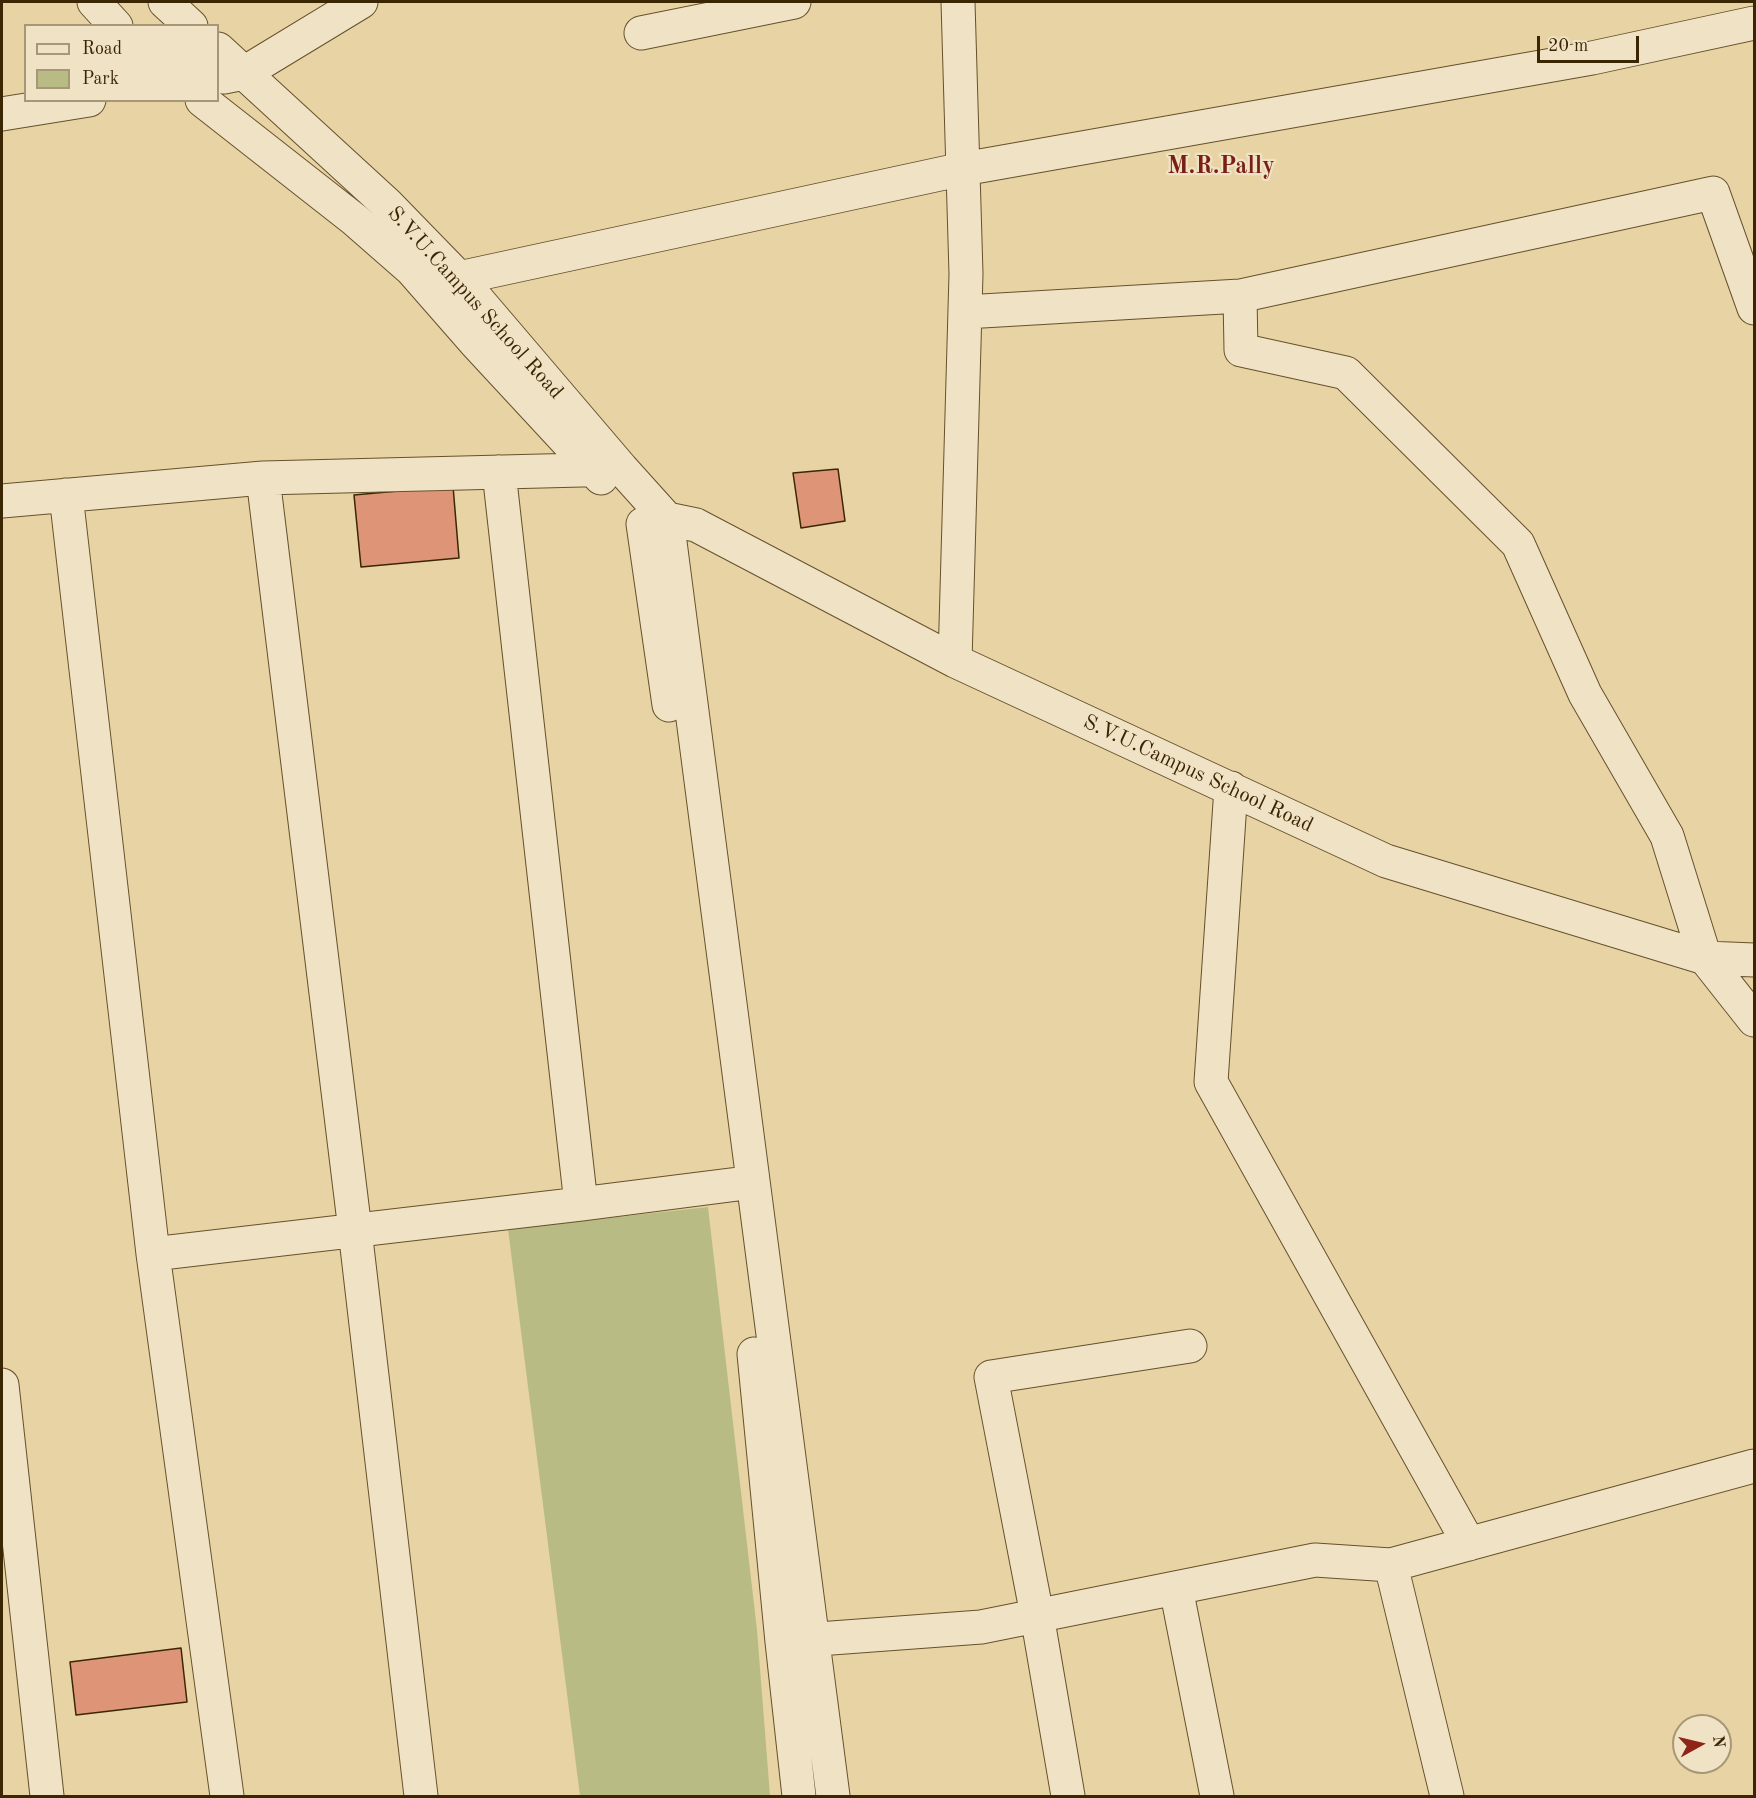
<!DOCTYPE html>
<html>
<head>
<meta charset="utf-8">
<style>
	body { margin:0 }
	#map { position:relative; width:1756px; height:1798px; overflow:hidden; background:#e8d3a4; font-family:"Old Standard TT",serif }
	canvas { display:block }
	.frame { position:absolute; inset:0; border:3px solid #3b2604; pointer-events:none }
	.legend { position:absolute; left:24px; top:24px; width:195px; height:78px; box-sizing:border-box; background:#f0e2c4; border:2px solid #a89777; margin:0; padding:8px 10px; list-style:none; font-size:18px; color:#3b2604 }
	.legend li { display:flex; align-items:center; gap:12px; height:30px }
	.legend b { width:30px; border:2px solid #a89777 }
	.north { position:absolute; left:1672px; top:1714px; width:60px; height:60px; box-sizing:border-box; background:#f0e2c4; border:2px solid #a89777; border-radius:50%; rotate:82deg; font-size:16px; font-weight:700; line-height:24px; text-align:center; color:#3b2604 }
	.north::after { content:''; display:block; margin:auto; width:21px; height:27px; background:#8f2418; clip-path:polygon(50% 0,100% 100%,50% 72%,0 100%) }
	.scale { position:absolute; left:1537px; top:36px; width:102px; height:27px; box-sizing:border-box; border:3px solid #3b2604; border-top:0; padding-left:8px; font-size:18px; line-height:21px; white-space:nowrap; color:#3b2604; -webkit-text-stroke:4px #f0e2c4; paint-order:stroke }
</style>
</head>
<body>
<div id="map">
<canvas width="1756" height="1798"></canvas>
<div class="frame"></div>
<ul class="legend">
<li><b style="height:8px;background:#f0e2c4"></b>Road</li>
<li><b style="height:16px;background:#b8bc84"></b>Park</li>
</ul>
<div class="north">N</div>
<div class="scale">20 m</div>
</div>
<script>
const context = document.querySelector('canvas').getContext('2d');
context.lineJoin = 'round';
function paint(path, color) { context.fillStyle = color; context.fill(path, 'evenodd'); }
const shape = rows => new Path2D(rows.map(r => 'M' + r).join(''));
function strokePath(path, color, width, dash) { context.strokeStyle = color; context.lineWidth = width; context.lineCap = dash ? 'butt' : 'round'; context.setLineDash(dash || []); context.stroke(path); }
function label(font, color, halo, rows, align = 'center') {
  context.font = font + ' "Old Standard TT",serif'; context.lineWidth = 4.5; context.setLineDash([]); context.textBaseline = 'middle'; context.strokeStyle = halo; context.fillStyle = color; for (const [text, x, y, turn = 0] of rows) {
    context.save(); context.translate(x, y); context.rotate((+turn || 0) * Math.PI / 180); context.textAlign = isNaN(turn) ? turn : align; if (halo) context.strokeText(text, 0, 0); context.fillText(text, 0, 0); context.restore();
  }
}
paint(shape([
	[708,1207,757,1630,770,1796,580,1796,508,1229]
]), '#b8bc84');
const building = shape([
	[838,469,845,521,801,528,793,473,838,469],
	[453,486,459,558,361,567,354,495,453,486],
	[181,1648,187,1702,76,1715,70,1662,181,1648]
]);
paint(building, '#de9577');
strokePath(building, '#3b2604', 1.5);
const minor = shape([
	[94,2,116,26],
	[165,2,191,26],
	[641,33,794,2],
	[218,49,388,205,459,278,622,469,667,519,833,1796],
	[224,77,244,73,361,2],
	[202,100,355,220,411,269,474,341,601,478],
	[2,114,89,100],
	[459,278,963,169,1592,58,1754,23],
	[1240,296,1241,350,1346,373,1518,544,1585,694,1667,836,1705,958,1754,1020],
	[965,312,1240,296,1713,193,1754,308],
	[499,472,581,1204],
	[263,478,355,1230,421,1796],
	[66,495,153,1254,227,1796],
	[2,501,263,478,622,469],
	[647,523,667,519,696,525,955,661,1386,861,1705,958,1754,960],
	[643,524,669,705],
	[955,661,966,274,958,2],
	[1231,788,1211,1082,1469,1544],
	[153,1254,581,1204,738,1184],
	[754,1354,782,1642,799,1796],
	[2,1385,47,1796],
	[1176,1588,1217,1796],
	[791,1641,981,1627,1315,1560,1391,1565],
	[1068,1796,1037,1615,991,1377,1190,1346],
	[1447,1796,1391,1565,1754,1466]
]);
strokePath(minor, '#66512c', 35);
strokePath(minor, '#f0e2c4', 33);
label('21px', '#3b2604', '#f0e2c4', [
	["S.V.U.Campus School Road",475,303,48],
	["S.V.U.Campus School Road",1198,774,25]
]);
label('bold 24px', '#7a1f14', '#f0e2c4', [
	["M.R.Pally",1221,167]
]);
</script>
</body>
</html>
